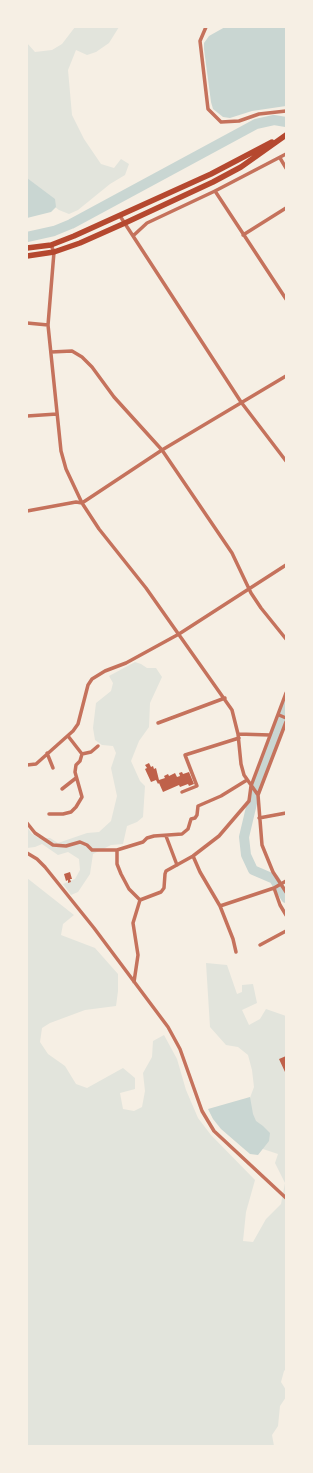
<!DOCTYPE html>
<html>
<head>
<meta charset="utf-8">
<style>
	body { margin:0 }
	#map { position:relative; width:313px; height:1473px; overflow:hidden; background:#f6efe4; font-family:"Nunito Sans",sans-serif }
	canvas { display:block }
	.frame { position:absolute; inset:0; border:28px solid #f6efe4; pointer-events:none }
</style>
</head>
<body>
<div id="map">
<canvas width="313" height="1473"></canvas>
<div class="frame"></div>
</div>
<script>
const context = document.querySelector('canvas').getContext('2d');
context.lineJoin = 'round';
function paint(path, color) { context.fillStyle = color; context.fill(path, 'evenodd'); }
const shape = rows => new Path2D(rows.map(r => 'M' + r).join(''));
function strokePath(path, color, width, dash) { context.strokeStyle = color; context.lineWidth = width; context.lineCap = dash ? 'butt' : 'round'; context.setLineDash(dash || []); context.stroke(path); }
paint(shape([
	[75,27,119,27,109,43,96,52,87,55,76,50,68,70,72,115,84,139,101,164,114,168,121,159,129,164,125,175,110,184,78,210,69,214,59,210,27,186,27,43,35,52,52,50,62,44],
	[135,662,141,664,147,668,156,668,162,677,150,703,149,727,139,741,131,761,140,781,145,786,143,817,137,822,127,826,123,844,111,845,93,854,90,874,78,892,71,895,63,884,75,879,80,870,79,859,68,852,58,855,42,844,35,847,27,848,27,827,32,834,39,838,50,838,58,843,87,833,99,832,111,821,117,796,111,768,116,753,113,746,102,745,95,740,93,728,96,703,111,691,113,683,109,676],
	[27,878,74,915,63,924,61,935,95,948,118,974,118,991,116,1006,85,1010,50,1023,42,1028,40,1042,48,1054,65,1066,76,1084,87,1088,123,1068,135,1078,135,1089,120,1093,123,1109,134,1111,142,1107,145,1091,143,1073,152,1057,153,1041,164,1035,177,1059,186,1090,198,1118,211,1135,255,1180,246,1212,243,1241,253,1242,266,1219,281,1204,285,1183,275,1163,278,1154,260,1148,245,1111,254,1087,252,1070,248,1055,238,1047,226,1045,210,1027,206,963,227,965,237,994,242,992,242,985,253,984,257,1003,242,1010,249,1025,260,1019,266,1009,286,1016,286,1369,284,1371,281,1382,286,1390,286,1397,280,1406,278,1426,272,1435,274,1446,27,1446]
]), '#e2e4dc');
paint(shape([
	[225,27,286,27,286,106,252,111,230,118,223,117,213,109,211,102,204,49,204,43,209,36],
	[27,178,55,199,56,207,51,212,27,218],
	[250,1097,253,1114,256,1121,263,1126,270,1133,269,1141,258,1155,250,1154,243,1148,221,1129,213,1119,208,1109]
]), '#c9d6d2');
strokePath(shape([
	[27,237,54,231,71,224,256,124,274,120,286,122],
	[286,706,253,799,244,837,246,855,253,870,274,879,286,898]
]), '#c9d6d2', 10);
paint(shape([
	[149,763,151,767,153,766,154,769,156,768,159,780,165,778,164,776,168,774,169,776,175,773,177,777,180,776,179,773,182,772,183,774,189,772,194,784,189,786,188,784,180,787,179,785,163,792,159,783,158,784,156,780,151,782,145,769,147,768,145,765],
	[70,872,72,879,70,879,71,882,68,883,68,880,66,881,64,874],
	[286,1056,286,1071,285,1072,279,1059]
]), '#bf614a');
strokePath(shape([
	[206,27,200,41,208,109,221,122,239,121,259,114,286,111],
	[280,158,286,168],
	[215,191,286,299],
	[120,216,241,402,286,461],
	[134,235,147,223,215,191,286,154],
	[243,235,286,208],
	[51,245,54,252,48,325,61,451,66,469,82,503,99,529,146,588,232,710,238,734,241,764,244,775,258,795,262,845,273,872,286,892],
	[27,323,48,325],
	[51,352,72,351,82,357,92,367,114,397,162,450,232,553,251,593,261,608,286,639],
	[27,416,57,414],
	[27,511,76,502,82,503,162,450,286,376],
	[279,715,286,718],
	[158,723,225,698],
	[238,734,270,735],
	[68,736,82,754],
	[47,753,53,768],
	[27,765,36,764,73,731,78,724,88,685,92,679,105,671,126,663,179,634,286,565],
	[62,789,76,778],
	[182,792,197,786,185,755,239,738],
	[258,795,286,722],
	[49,814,63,814,71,812,76,807,82,797,75,772,76,765,80,761,82,754,91,752,98,746],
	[259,818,286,813],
	[27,823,35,833,53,845,66,846,80,842,87,845,92,850,117,850,143,842,147,838,154,836,182,834,188,829,191,819,195,818,197,815,198,806,221,796,247,780],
	[166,836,177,865],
	[117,850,117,864,121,874,129,889,140,900],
	[27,853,37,859,45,867,94,928,168,1027,180,1049,202,1111,214,1131,286,1198],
	[193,856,200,872,220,906,233,939,236,952],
	[274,888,280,905,286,915],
	[220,906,274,888,286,881],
	[260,945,286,931],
	[134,982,138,955,133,923,140,900,161,892,164,888,165,874,166,871,193,856,219,836,249,801,251,786,286,693]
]), '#c5725c', 3.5);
strokePath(shape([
	[27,248,51,245,74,236,211,174,272,142],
	[27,256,54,252,80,243,125,223,213,182,241,167,286,135]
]), '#b5482f', 5.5);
</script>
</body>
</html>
